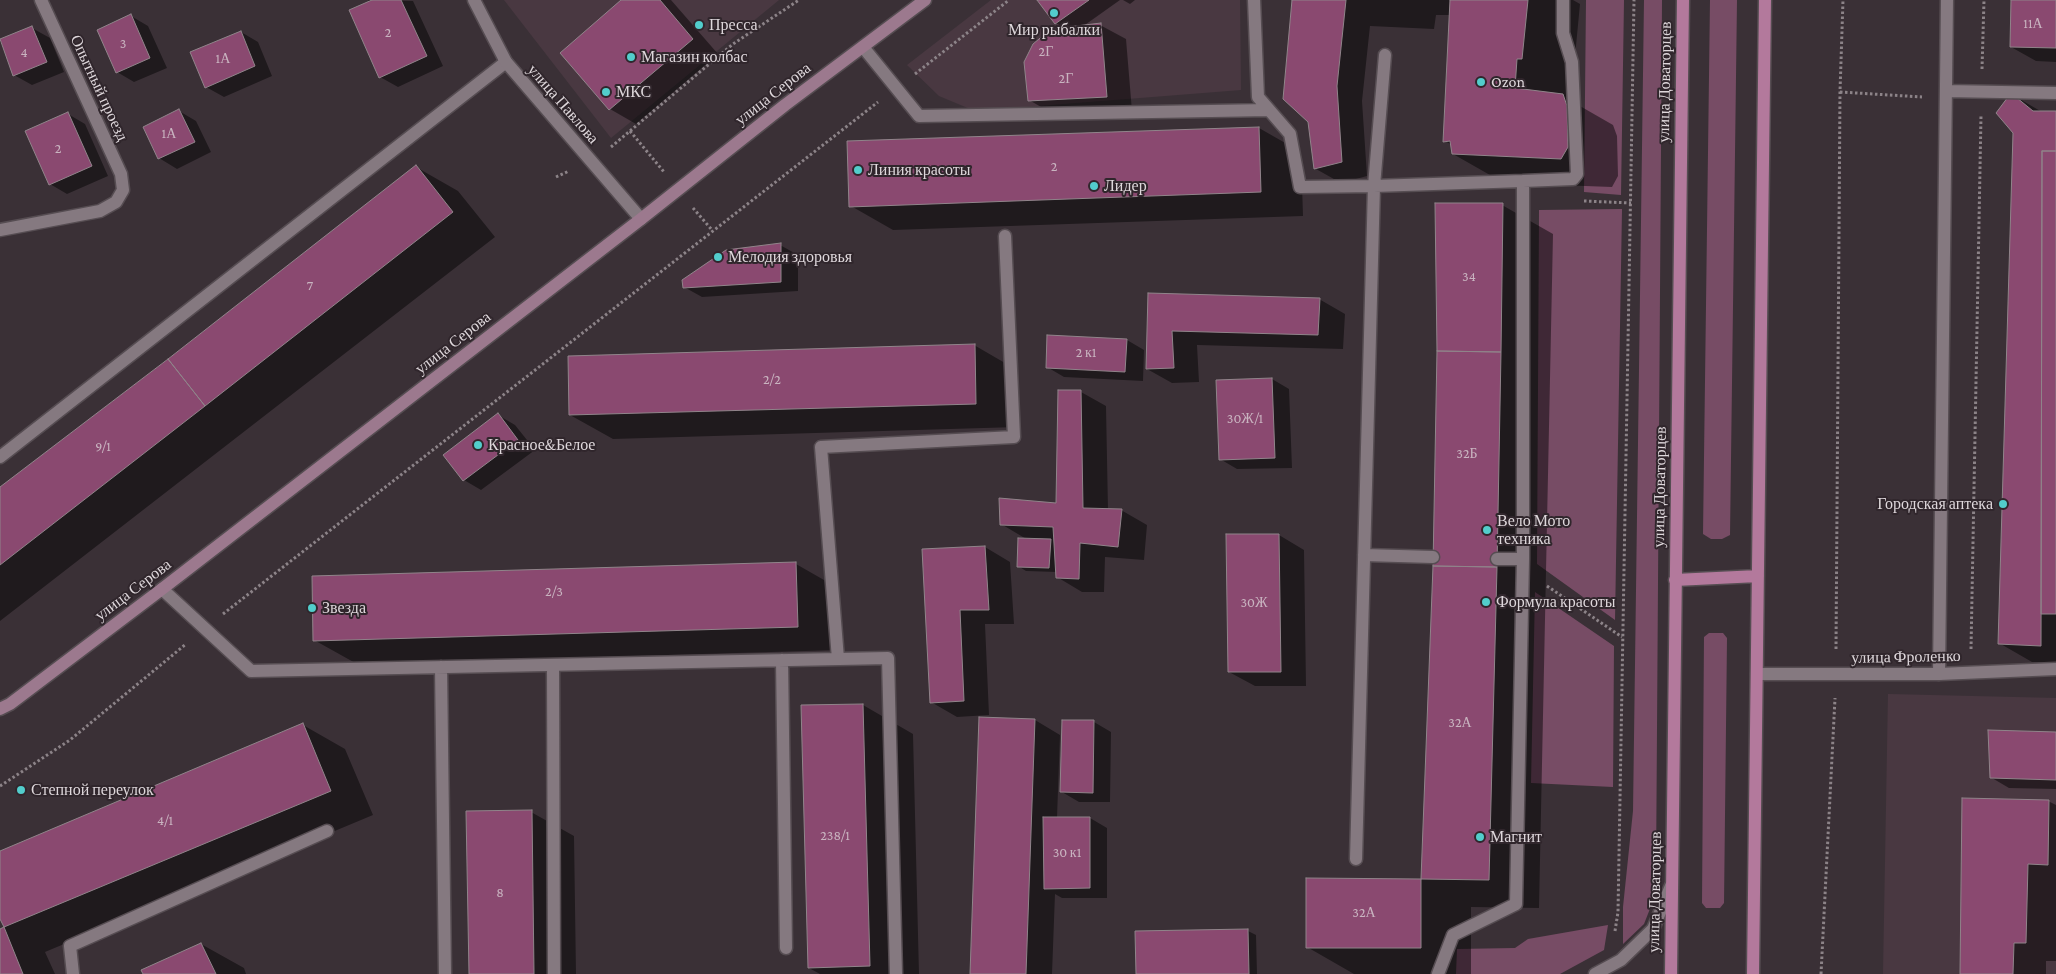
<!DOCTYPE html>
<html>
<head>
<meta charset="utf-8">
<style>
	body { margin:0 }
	canvas { display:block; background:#3a3036 }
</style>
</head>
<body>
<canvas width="2056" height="974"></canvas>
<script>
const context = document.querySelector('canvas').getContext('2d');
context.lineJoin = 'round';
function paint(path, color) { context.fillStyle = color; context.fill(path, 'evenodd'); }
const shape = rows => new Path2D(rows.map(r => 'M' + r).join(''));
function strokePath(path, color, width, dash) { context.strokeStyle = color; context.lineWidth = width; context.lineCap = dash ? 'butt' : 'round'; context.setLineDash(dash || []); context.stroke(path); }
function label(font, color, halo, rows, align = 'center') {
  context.font = font + ' "Crimson Pro",serif'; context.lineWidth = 4; context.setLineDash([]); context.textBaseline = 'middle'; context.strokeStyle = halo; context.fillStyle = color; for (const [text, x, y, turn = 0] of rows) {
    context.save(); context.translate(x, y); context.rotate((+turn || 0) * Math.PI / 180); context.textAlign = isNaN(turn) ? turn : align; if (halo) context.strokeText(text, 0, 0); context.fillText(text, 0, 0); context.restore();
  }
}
paint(shape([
	[504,0,779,0,611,138],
	[991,0,1240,0,1241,90,975,111,939,96,907,65],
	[1888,694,2056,698,2056,974,1883,974]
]), '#493841');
paint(shape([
	[1586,0,1624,0,1621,195,1584,192],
	[1644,0,1662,0,1656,873,1655,896,1644,924,1623,944,1623,907,1633,811],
	[1710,0,1737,0,1730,535,1722,539,1711,539,1703,534],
	[1622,209,1615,620,1537,564,1539,210],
	[1535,592,1614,646,1613,787,1531,783],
	[1709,633,1723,633,1727,638,1724,903,1720,908,1706,908,1702,903,1704,637],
	[1608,925,1604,950,1560,974,1456,974,1457,949,1515,948,1528,939]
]), '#774c65');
paint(shape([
	[368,0,413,1,443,66,398,87,380,77,371,2],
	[623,0,671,0,718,54,636,124,610,109,562,53],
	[1039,0,1120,0,1082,27,1100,25,1126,39,1132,111,1055,115,1029,100,1066,29,1056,23],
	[1123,0,1135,0,1130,4],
	[1294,0,1573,0,1580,4,1572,88,1567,87,1566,98,1613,125,1617,136,1618,176,1612,187,1504,183,1453,154,1452,145,1445,141,1451,15,1436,15,1434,29,1370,26,1362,101,1367,176,1341,183,1316,169],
	[2012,0,2056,0,2056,62,2036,61,2011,47],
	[131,16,148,26,167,68,134,82,117,72],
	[32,28,50,38,64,72,32,85,14,75,0,41],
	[241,32,258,42,272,76,224,97,206,87],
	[2011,94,2042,112,2056,112,2056,663,2032,662,1999,643,2014,132],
	[179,111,196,121,211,152,177,169,159,158,145,127],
	[68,114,85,124,108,176,67,194,50,184],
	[1259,128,1301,152,1303,216,893,230,851,206],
	[416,167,458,191,495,237,0,621,0,488],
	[1502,205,1553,234,1539,908,1471,907,1471,974,1354,974,1307,947,1307,880,1422,880,1434,566],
	[780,245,798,255,798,291,702,297,684,287],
	[1149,295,1319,299,1345,314,1343,349,1197,345,1199,382,1172,383,1147,369],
	[1127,340,1144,350,1143,381,1064,377,1047,367],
	[974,345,1017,370,1018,427,613,439,570,415],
	[1272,379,1289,389,1292,468,1237,469,1220,459],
	[1081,392,1106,406,1108,510,1121,510,1147,525,1144,560,1105,557,1104,592,1082,592,1057,577,1057,572,1026,571,1018,566,1028,540,1001,524,1057,505],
	[498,415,515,425,535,450,481,490,464,480,444,455],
	[1279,535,1304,550,1306,686,1255,686,1229,672],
	[985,547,1010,562,1014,624,985,624,989,715,957,717,931,702,924,550],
	[796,564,838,588,840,650,357,664,314,640],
	[863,705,913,734,919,974,820,974,809,968],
	[1035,720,1060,735,1057,818,1090,818,1107,828,1107,898,1062,898,1055,894,1052,974,971,974],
	[1094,722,1111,732,1110,802,1079,802,1062,792],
	[303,725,345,749,373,815,45,952,55,974,0,974,0,930,5,928,0,916,0,852],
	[2056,733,2056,789,2009,788,1992,778],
	[2048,801,2056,805,2056,961,2046,961,2046,974,1961,974],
	[531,812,574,836,576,974,470,974],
	[1248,931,1256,935,1257,974,1137,974],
	[201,944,244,968,246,974,145,974]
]), '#0007');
const building = shape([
	[372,0,401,0,427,56,379,78,349,10,372,0],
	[621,0,660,0,693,39,609,110,560,53,621,0],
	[1037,0,1089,0,1055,24,1037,0],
	[1292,0,1346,0,1337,86,1342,162,1314,169,1308,122,1283,99,1292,0],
	[1450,0,1528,0,1522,59,1517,59,1515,88,1563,94,1567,106,1568,147,1561,159,1452,154,1450,141,1443,142,1450,0],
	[2011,0,2056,0,2056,48,2010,47,2011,0],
	[131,14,150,58,116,73,97,30,131,14],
	[1101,23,1107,97,1028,101,1024,62,1033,44,1051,29,1101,23],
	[32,26,47,62,13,76,0,39,32,26],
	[241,31,255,66,205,88,190,52,241,31],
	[2011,93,2033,111,2056,111,2056,151,2042,151,2041,646,1998,644,2013,133,1996,113,2011,93],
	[179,109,195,142,158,159,143,127,179,109],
	[68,112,92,166,49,185,25,131,68,112],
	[1259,127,1261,192,849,207,847,141,1259,127],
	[2042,151,2056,151,2056,614,2041,614,2042,151],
	[416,165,453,212,205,406,168,359,416,165],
	[1435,203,1503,203,1501,352,1437,351,1435,203],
	[781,243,781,282,683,288,682,280,726,250,781,243],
	[1148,293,1320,298,1318,335,1172,331,1174,368,1146,369,1148,293],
	[1047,335,1127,339,1125,372,1046,368,1047,335],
	[975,344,976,404,569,415,568,356,975,344],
	[1437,351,1501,352,1497,567,1433,566,1437,351],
	[168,359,205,406,0,565,0,487,168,359],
	[1272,378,1275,458,1219,460,1216,380,1272,378],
	[1058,390,1081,390,1083,508,1122,509,1118,547,1080,543,1079,579,1056,578,1053,527,1000,525,999,498,1056,503,1058,390],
	[498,413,518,440,463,481,443,455,498,413],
	[1226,534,1279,534,1281,672,1228,672,1226,534],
	[1018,538,1051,539,1049,568,1017,567,1018,538],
	[985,546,989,610,960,610,964,701,930,703,922,549,985,546],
	[796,562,798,627,313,641,312,576,796,562],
	[1433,566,1497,567,1489,880,1421,879,1433,566],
	[863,704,870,966,808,968,801,705,863,704],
	[979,717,1035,719,1026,974,970,974,979,717],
	[1062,720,1094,720,1093,793,1060,792,1062,720],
	[303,723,331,791,4,927,0,919,0,851,303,723],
	[1988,730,2056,732,2056,780,1990,778,1988,730],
	[1962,798,2049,800,2048,865,2028,864,2026,943,2014,943,2013,974,1960,974,1962,798],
	[532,810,534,974,469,974,466,811,532,810],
	[1043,817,1090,817,1090,888,1044,889,1043,817],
	[1306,878,1421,879,1421,948,1306,948,1306,878],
	[4,927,23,974,0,974,0,929,4,927],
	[1248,929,1249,974,1136,974,1135,931,1248,929],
	[201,943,216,974,143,974,141,970,201,943]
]);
paint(building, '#8a4970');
strokePath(building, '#90848a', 1);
const service = shape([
	[1254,0,1258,97,1290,134,1300,187,1374,186,1385,55],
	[863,47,919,116,1269,110],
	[1946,91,2056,93],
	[1523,181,1573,179,1577,174,1572,62,1563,33,1563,0],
	[0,457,506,62],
	[1364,555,1433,557],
	[1497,559,1523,559],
	[162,589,251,671,888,658,896,974],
	[838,659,821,447,1014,437,1005,236],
	[782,660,786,948],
	[553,665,554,974],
	[441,667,445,974],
	[1939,674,1947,0],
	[1356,859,1374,186,1523,181,1523,559,1516,904,1453,935,1438,974],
	[73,974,70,946,327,831]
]);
const minor = shape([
	[474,0,506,62,641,219],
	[0,230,100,211,116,202,123,190,121,174,41,0],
	[1757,674,1939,674,2056,669]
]);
const tertiary = shape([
	[1595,974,1621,960,1653,929,1671,886]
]);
const secondary = shape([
	[0,709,10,704,162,589,641,219,785,105,925,0]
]);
const primary = shape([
	[1675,580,1758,576],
	[1671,974,1683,0],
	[1753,974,1765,0]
]);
strokePath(service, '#564d52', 15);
strokePath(minor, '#564d52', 15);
strokePath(tertiary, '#564d52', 15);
strokePath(secondary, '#564d52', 15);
strokePath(primary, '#564d52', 15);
strokePath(shape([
	[1982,69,1984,0],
	[915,74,1009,0],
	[1840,92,1922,97],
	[630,131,664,172],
	[611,147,733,44,799,0],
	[556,177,569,171],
	[1584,201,1631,203],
	[693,208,712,230],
	[1547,586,1622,637],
	[223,614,878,102],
	[1836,649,1840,92,1843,0],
	[1971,649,1981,115],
	[0,786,70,740,186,644],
	[1615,931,1618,912,1634,0],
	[1821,974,1835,698]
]), '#8c8388', 3, [2.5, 2.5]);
strokePath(service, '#857980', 12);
strokePath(minor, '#857980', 12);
strokePath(tertiary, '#857980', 12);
strokePath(secondary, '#9c798e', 12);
strokePath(primary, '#b3799c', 12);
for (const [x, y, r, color] of [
	[1054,13,5,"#52cdcc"],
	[699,25,5,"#52cdcc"],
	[631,57,5,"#52cdcc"],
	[1481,82,5,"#52cdcc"],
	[606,92,5,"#52cdcc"],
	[858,170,5,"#52cdcc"],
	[1094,186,5,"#52cdcc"],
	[718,257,5,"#52cdcc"],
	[478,445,5,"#52cdcc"],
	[2003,504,5,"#52cdcc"],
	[1487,530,5,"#52cdcc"],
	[1486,602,5,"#52cdcc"],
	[312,608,5,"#52cdcc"],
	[21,790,5,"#52cdcc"],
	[1480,837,5,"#52cdcc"]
]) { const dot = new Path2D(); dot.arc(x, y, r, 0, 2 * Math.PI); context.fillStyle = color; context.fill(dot); strokePath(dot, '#30262c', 2); }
label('14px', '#c9b4c0', null, [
	["11А",2033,24],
	["2",388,33],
	["3",123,44],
	["2Г",1046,52],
	["4",24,53],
	["1А",223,59],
	["2Г",1066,79],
	["1А",169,134],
	["2",58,149],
	["2",1054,167],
	["34",1469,277],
	["7",310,286],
	["2 к1",1086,353],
	["2/2",772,380],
	["30Ж/1",1245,419],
	["9/1",103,447],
	["32Б",1467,454],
	["2/3",554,592],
	["30Ж",1254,603],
	["32А",1460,723],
	["4/1",165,821],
	["238/1",835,836],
	["30 к1",1067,853],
	["8",500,893],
	["32А",1364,913]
]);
label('16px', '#ded7db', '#30262c', [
	["Пресса",709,25],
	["Мир рыбалки",1054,30,"center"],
	["Магазин колбас",641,57],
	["Ozon",1491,82],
	["МКС",616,92],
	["Линия красоты",868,170],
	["Лидер",1104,186],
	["Мелодия здоровья",728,257],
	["Красное&Белое",488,445],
	["Городская аптека",1993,504,"right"],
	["Вело Мото",1497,521],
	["техника",1497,539],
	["Формула красоты",1496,602],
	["Звезда",322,608],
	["Степной переулок",31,790],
	["Магнит",1490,837]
], 'left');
label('16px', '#ded7db', '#30262c', [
	["улица Доваторцев",1665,82,-89],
	["Опытный проезд",99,88,65],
	["улица Серова",773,94,-38],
	["улица Павлова",563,104,49],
	["улица Серова",453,343,-38],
	["улица Доваторцев",1660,487,-89],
	["улица Серова",133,590,-37],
	["улица Фроленко",1906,657,-1],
	["улица Доваторцев",1655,892,-89]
]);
</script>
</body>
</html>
